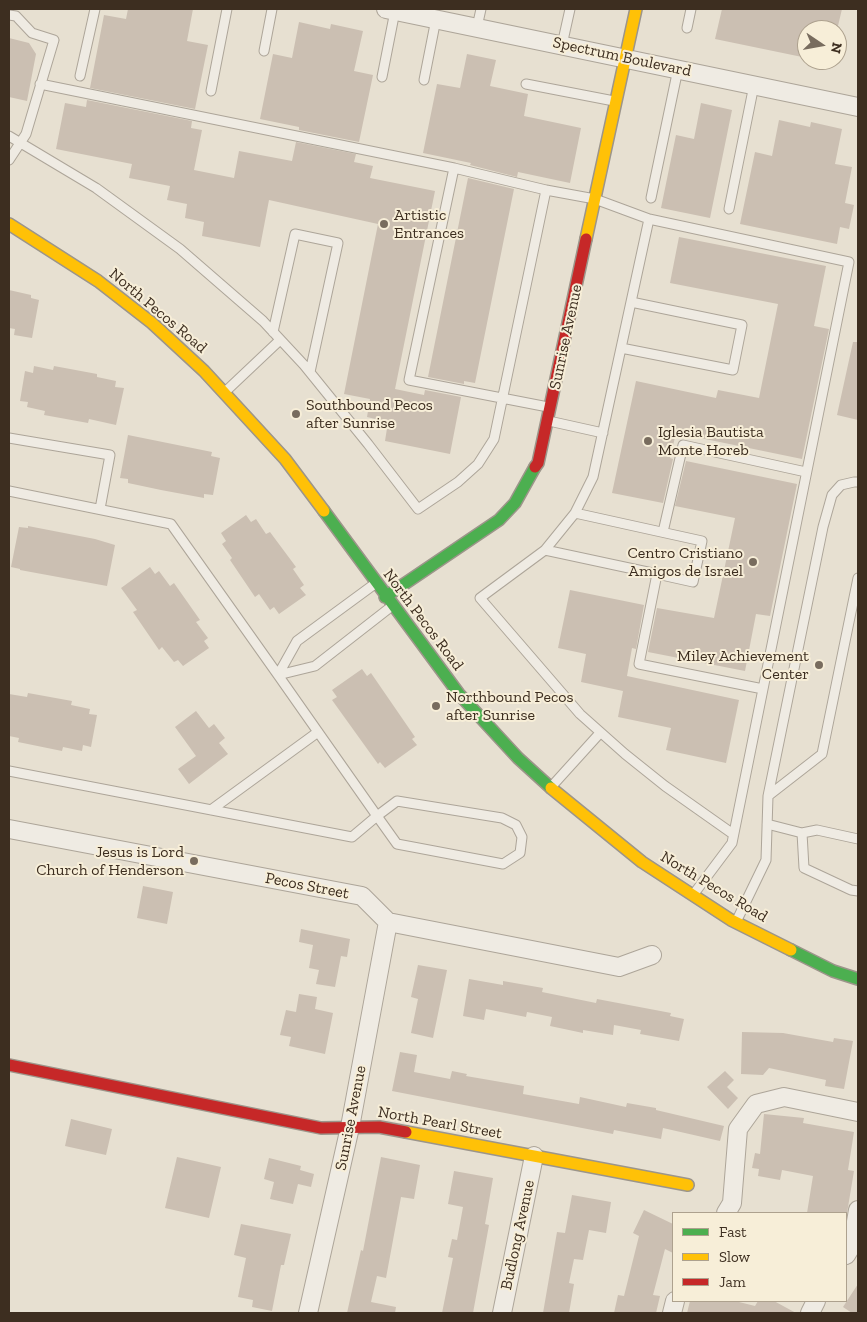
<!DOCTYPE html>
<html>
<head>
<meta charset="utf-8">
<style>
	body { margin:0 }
	#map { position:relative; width:867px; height:1322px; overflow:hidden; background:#e7e0d1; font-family:"Zilla Slab",serif }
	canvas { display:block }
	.frame { position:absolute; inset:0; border:10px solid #3d2e20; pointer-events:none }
	.legend { position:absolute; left:672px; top:1212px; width:175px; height:90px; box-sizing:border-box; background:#f7eed8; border:1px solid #ada18e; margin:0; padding:6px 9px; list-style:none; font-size:15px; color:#3d2e20 }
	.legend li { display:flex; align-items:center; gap:10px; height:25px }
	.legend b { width:25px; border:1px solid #ada18e }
	.north { position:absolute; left:797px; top:20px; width:50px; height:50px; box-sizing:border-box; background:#f7eed8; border:1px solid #ada18e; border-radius:50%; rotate:102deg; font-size:14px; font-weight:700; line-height:20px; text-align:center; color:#3d2e20 }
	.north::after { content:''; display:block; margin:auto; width:18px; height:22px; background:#786c5e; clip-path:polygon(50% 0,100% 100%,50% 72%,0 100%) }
</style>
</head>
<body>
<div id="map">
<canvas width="867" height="1322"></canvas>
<div class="frame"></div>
<ul class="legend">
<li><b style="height:6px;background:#4caf50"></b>Fast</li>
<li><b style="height:6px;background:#ffc107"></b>Slow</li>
<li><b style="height:6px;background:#c62828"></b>Jam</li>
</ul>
<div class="north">N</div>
</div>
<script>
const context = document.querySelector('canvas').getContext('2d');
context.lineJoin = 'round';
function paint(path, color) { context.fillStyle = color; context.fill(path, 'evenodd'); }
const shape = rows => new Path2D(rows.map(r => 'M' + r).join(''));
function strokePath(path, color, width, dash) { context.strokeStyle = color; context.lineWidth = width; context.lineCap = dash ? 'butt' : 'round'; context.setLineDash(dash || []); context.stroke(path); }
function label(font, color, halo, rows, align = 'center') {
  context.font = font + ' "Zilla Slab",serif'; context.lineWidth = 4; context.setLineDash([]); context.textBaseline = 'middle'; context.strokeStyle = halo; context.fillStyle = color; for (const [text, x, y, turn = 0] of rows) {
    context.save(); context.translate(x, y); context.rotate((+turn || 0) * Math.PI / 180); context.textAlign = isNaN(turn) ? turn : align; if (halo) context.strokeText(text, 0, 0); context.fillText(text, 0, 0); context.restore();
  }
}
paint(shape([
	[128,9,193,9,187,41,208,45,195,109,90,88,104,15,126,19],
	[722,9,842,9,837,30,807,30,807,58,715,39],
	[299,22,330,29,331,24,363,31,354,71,373,75,359,142,299,130,299,127,260,119,273,54,292,58],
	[9,38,29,43,36,54,27,101,9,97],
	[467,54,496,60,490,86,528,94,524,116,581,128,570,183,518,172,517,177,470,165,471,163,423,153,437,84,460,88],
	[87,100,192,121,191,128,202,130,194,170,234,178,239,151,292,161,296,142,356,154,354,162,373,166,370,178,435,191,395,389,424,395,425,390,461,397,450,454,385,441,388,422,367,417,370,399,344,394,378,224,269,200,260,247,202,236,204,222,185,218,187,204,167,200,170,186,129,178,132,164,56,149,65,103,86,107],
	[701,103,732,110,710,218,661,208,676,135,694,139],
	[779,120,810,127,811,122,842,129,835,164,852,167,845,203,854,205,849,229,840,227,837,244,740,224,755,152,772,156],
	[468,178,514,189,475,383,464,381,464,384,428,377],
	[679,237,826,266,814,326,829,329,802,459,676,433,670,458,673,459,663,503,612,493,636,381,716,398,718,390,759,398,778,304,670,283],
	[9,290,31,295,31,298,39,300,32,338,14,335,15,329,9,328],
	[853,342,858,342,858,420,837,415],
	[34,366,53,370,54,366,97,374,97,377,116,381,115,387,124,388,116,425,89,419,88,423,44,415,45,411,27,407,28,402,20,401,25,371,33,373],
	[128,435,212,452,211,456,220,458,213,495,204,494,204,498,161,490,128,483,128,479,120,478],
	[686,461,797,484,770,616,756,614,745,671,648,652,657,608,714,618,735,518,675,506],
	[246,515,251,522,256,519,266,534,270,532,296,567,293,569,304,585,300,588,306,595,279,614,274,607,270,610,259,594,255,597,230,560,232,558,222,544,226,541,221,533],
	[28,526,95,539,115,545,107,586,20,570,20,569,11,567,19,527,28,528],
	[150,567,155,574,159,571,170,586,174,583,200,620,196,622,208,638,204,641,209,648,183,666,178,660,174,662,162,647,159,650,133,612,137,610,121,588],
	[570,590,644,605,636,649,632,648,627,676,739,700,726,763,666,750,671,728,618,717,623,691,581,682,586,654,558,648],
	[362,669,367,676,371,673,415,737,412,739,417,745,385,768,380,762,378,764,332,700,337,697,332,690],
	[28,693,72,701,71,705,90,709,89,714,97,715,91,747,83,745,82,751,63,747,62,751,18,742,19,738,9,736,9,694,27,697],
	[196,711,209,728,214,724,225,738,219,743,228,754,189,784,178,769,196,756,175,727],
	[143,886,173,892,167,924,137,918],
	[301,929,350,939,347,957,341,956,335,987,316,984,319,970,309,968,313,945,299,942],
	[418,965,447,970,433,1038,411,1033,418,999,411,997],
	[469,979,503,985,503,981,543,988,542,992,596,1003,597,999,671,1013,670,1016,684,1019,679,1041,640,1034,641,1030,614,1025,613,1035,583,1030,583,1033,550,1026,552,1017,527,1012,526,1017,486,1009,484,1020,463,1016],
	[299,994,317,997,315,1009,333,1013,325,1054,289,1046,291,1037,280,1035,286,1010,296,1012],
	[742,1032,783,1033,833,1042,834,1038,853,1041,844,1089,825,1086,826,1080,769,1068,763,1075,741,1074],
	[400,1052,417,1055,414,1072,450,1079,452,1071,467,1074,466,1076,524,1086,523,1094,579,1104,580,1097,626,1107,627,1103,656,1108,656,1110,724,1126,720,1141,663,1128,661,1139,614,1130,613,1134,392,1091],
	[725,1071,734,1080,727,1087,738,1098,728,1109,707,1087],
	[764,1114,804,1118,803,1123,854,1132,848,1170,854,1171,847,1213,807,1213,813,1176,782,1170,780,1180,758,1176,759,1169,752,1168,755,1153,760,1154],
	[71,1119,112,1129,106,1155,65,1146],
	[177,1157,221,1167,209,1218,165,1208],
	[381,1157,420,1165,414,1199,401,1197,386,1278,377,1276,371,1302,396,1307,395,1313,347,1313,361,1250,363,1251],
	[269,1158,301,1166,300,1170,314,1174,311,1187,298,1184,293,1204,270,1199,274,1182,264,1179],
	[454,1171,493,1178,485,1224,489,1225,473,1313,442,1313,453,1258,448,1257,452,1239,457,1240,463,1207,448,1204],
	[572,1195,611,1202,606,1233,589,1230,583,1260,574,1259,569,1283,574,1284,569,1313,543,1313,557,1232,565,1233],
	[644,1210,673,1224,673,1253,665,1249,653,1295,660,1296,656,1313,614,1313,618,1295,624,1296,639,1236,633,1233],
	[241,1224,291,1234,284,1265,281,1265,272,1311,252,1307,253,1300,238,1297,246,1258,234,1255],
	[858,1284,858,1313,852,1313,843,1307],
	[690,1301,735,1301,755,1306,758,1301,774,1301,796,1313,687,1313]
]), '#cbbfb2');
const lane = shape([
	[9,15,16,16,32,33,54,40,26,134,9,160],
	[477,27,481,9],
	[687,28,691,9],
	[562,45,570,9],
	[264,51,272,9],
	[80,76,95,9],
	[382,77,395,11],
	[424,80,436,19],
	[40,84,454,168],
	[526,84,614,101],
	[211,91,227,9],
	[9,136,96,188,180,249,263,321,304,365,368,444,418,509,458,482,478,464,494,439,546,190,595,199,649,219,849,262,732,843,693,895],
	[546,190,454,168,409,380,548,407],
	[651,198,678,69],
	[729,209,754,85],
	[649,219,593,477,575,513,545,550,480,598,580,714,625,754,665,786,733,834],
	[273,332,295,234,338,243,310,372],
	[621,348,733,370,742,325,631,302],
	[226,391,280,340],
	[549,421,603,433],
	[9,438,110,455,100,509],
	[9,491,171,524,278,675,377,816,397,844,503,864,520,853,522,837,516,825,502,818,397,801,377,816,352,837,9,771],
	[575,513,702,541,693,582,657,574,639,664,763,689],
	[663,532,683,445,806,472],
	[545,550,657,574],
	[376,583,297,641,278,675,315,666,392,606],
	[552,786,600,733],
	[768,796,822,754,858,578],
	[211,810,318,732],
	[767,824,802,833],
	[858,839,817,830,802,833,804,868,851,890,858,891],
	[737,920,766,860,768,796,823,527,832,495,841,485,854,482,858,482]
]);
const street = shape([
	[386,9,858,107],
	[9,829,362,896,388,922,619,967,652,955],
	[726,1213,732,1203,738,1129,756,1104,784,1097,858,1112],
	[846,1255,852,1245,858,1210],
	[308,1313,350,1127,388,922],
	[502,1313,534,1156],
	[672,1313,675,1301],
	[810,1313,816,1301]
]);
const fast = shape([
	[324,511,459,694,518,758,551,788],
	[385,597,499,520,515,503,535,467],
	[791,950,833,971,858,979]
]);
const slow = shape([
	[9,224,98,281,152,323,204,371,285,459,324,511],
	[586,239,636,9],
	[551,788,642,862,731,920,791,950],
	[406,1132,688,1185]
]);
const jam = shape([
	[535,467,538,463,586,239],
	[9,1065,321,1128,379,1127,406,1132]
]);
strokePath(lane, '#ada599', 11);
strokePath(street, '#ada599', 20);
strokePath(fast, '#9c958a', 14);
strokePath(slow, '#9c958a', 14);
strokePath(jam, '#9c958a', 14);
strokePath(lane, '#efebe3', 9);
strokePath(street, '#efebe3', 18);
strokePath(fast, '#4caf50', 11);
strokePath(slow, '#ffc107', 11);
strokePath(jam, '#c62828', 11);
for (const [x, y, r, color] of [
	[384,224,5,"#786c5e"],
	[296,414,5,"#786c5e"],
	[648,441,5,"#786c5e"],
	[753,562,5,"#786c5e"],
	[819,665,5,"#786c5e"],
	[436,706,5,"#786c5e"],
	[194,861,5,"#786c5e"]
]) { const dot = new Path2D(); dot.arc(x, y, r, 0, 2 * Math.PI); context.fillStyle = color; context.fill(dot); strokePath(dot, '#f7eed8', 2); }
label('16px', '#3d2e20', '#f7eed8', [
	["Spectrum Boulevard",622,57,12],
	["North Pecos Road",158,311,40],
	["Sunrise Avenue",566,337,-78],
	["North Pecos Road",423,620,53],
	["Pecos Street",307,886,11],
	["North Pecos Road",714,887,31],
	["Sunrise Avenue",351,1118,-79],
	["North Pearl Street",440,1123,10],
	["Budlong Avenue",518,1235,-78]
]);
label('16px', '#3d2e20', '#f7eed8', [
	["Artistic",394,215],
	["Entrances",394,233],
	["Southbound Pecos",306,405],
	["after Sunrise",306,423],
	["Iglesia Bautista",658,432],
	["Monte Horeb",658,450],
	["Centro Cristiano",743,553,"right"],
	["Amigos de Israel",743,571,"right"],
	["Miley Achievement",809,656,"right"],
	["Center",809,674,"right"],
	["Northbound Pecos",446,697],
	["after Sunrise",446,715],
	["Jesus is Lord",184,852,"right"],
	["Church of Henderson",184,870,"right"]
], 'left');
</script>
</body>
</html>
